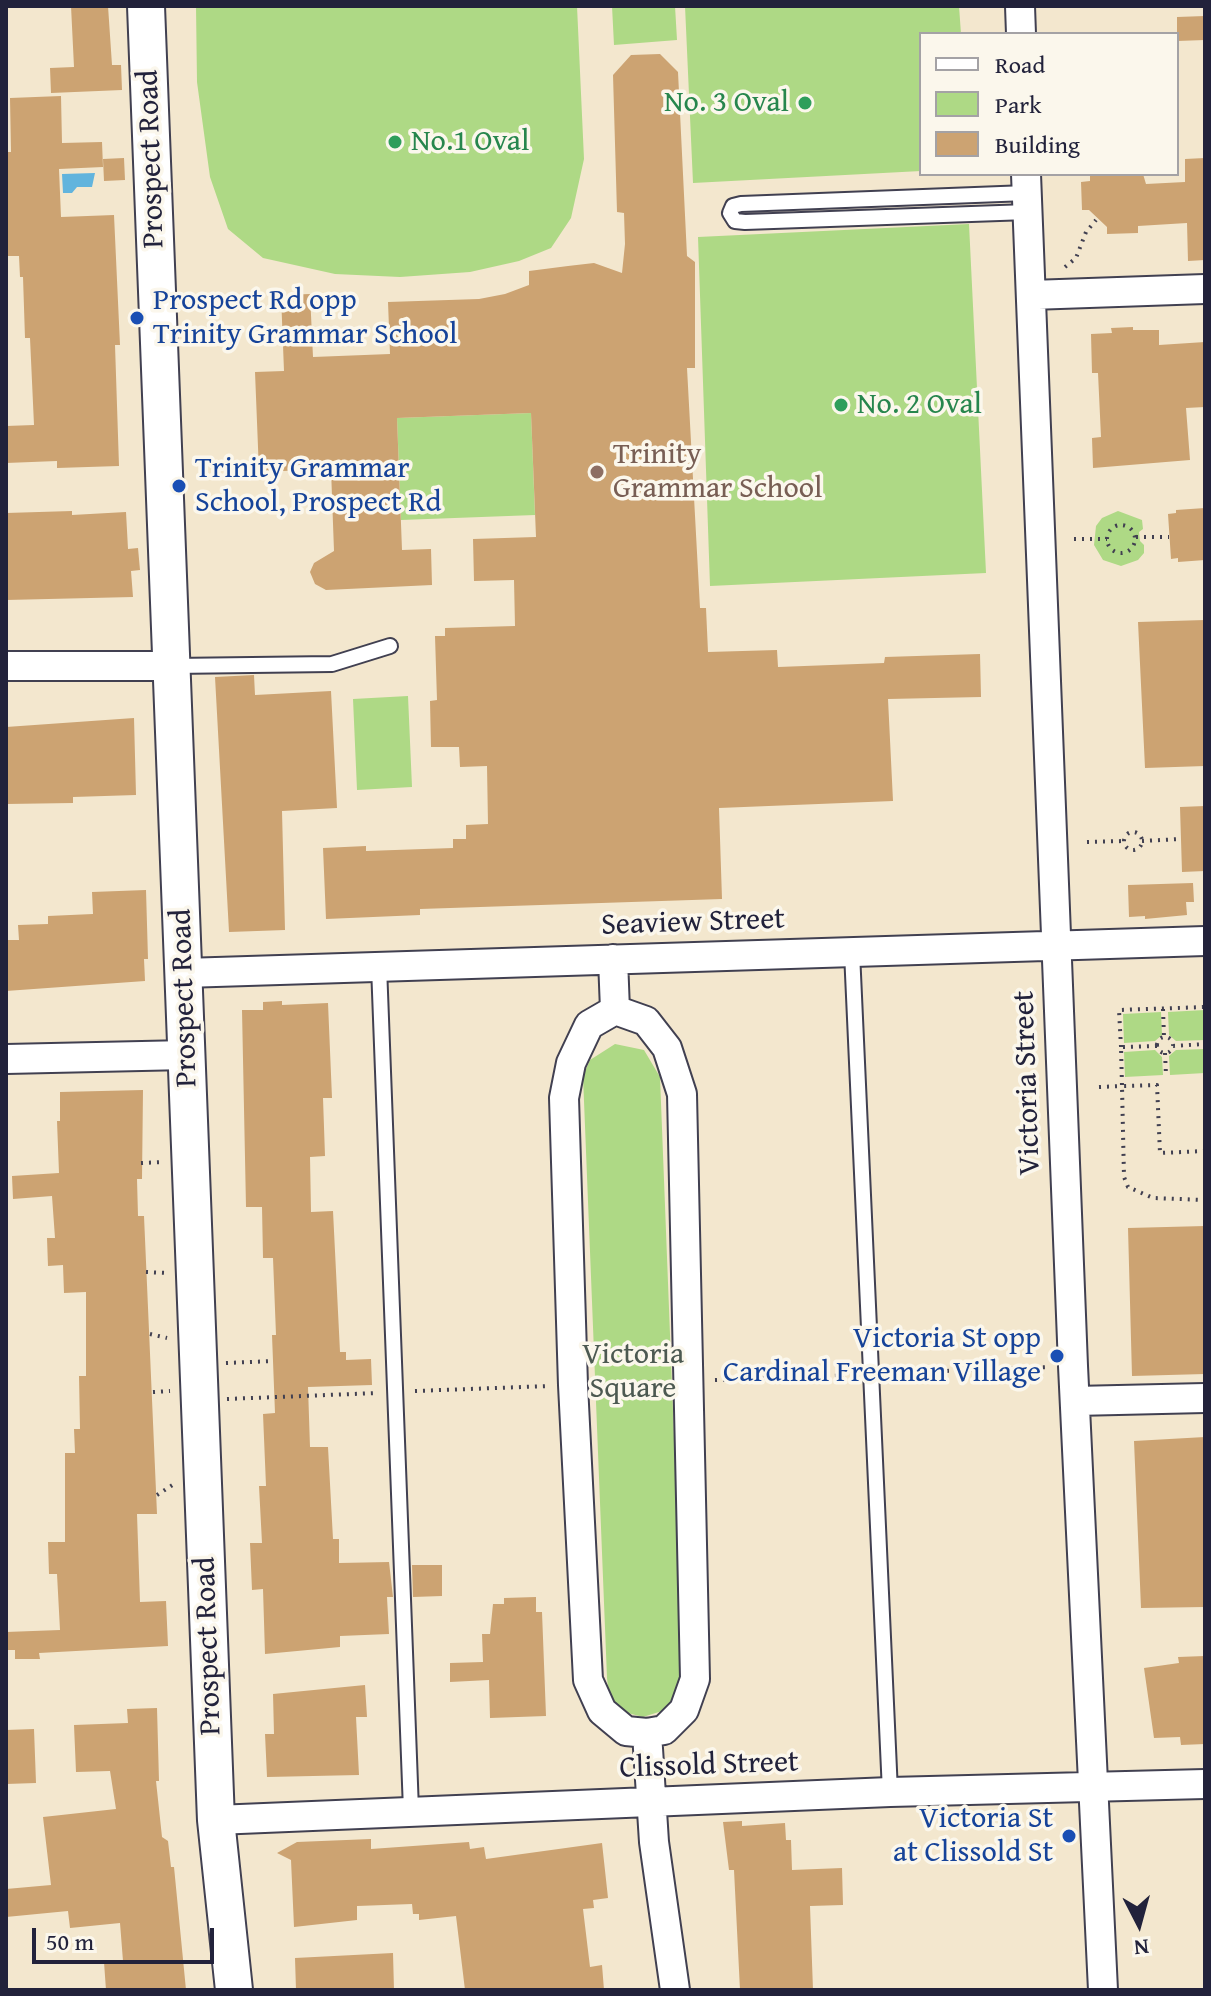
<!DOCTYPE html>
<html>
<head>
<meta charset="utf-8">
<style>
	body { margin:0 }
	#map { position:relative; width:1211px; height:1996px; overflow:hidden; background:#f3e7ce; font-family:"Gentium Book Plus",serif }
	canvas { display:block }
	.frame { position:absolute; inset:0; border:8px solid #22223b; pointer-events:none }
	.legend { position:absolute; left:919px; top:32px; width:260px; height:144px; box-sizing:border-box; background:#fbf7ec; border:2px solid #a4a2a5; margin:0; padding:10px 14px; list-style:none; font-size:24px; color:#22223b }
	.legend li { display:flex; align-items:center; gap:16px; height:40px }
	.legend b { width:40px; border:2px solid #a4a2a5 }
	.north { position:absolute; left:1099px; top:1884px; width:80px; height:80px; -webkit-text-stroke:6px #fbf7ec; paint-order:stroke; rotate:174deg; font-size:22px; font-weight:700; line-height:32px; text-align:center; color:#22223b }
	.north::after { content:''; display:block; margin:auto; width:28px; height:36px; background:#22223b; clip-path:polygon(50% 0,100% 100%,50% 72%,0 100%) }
	.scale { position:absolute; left:32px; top:1928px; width:182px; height:36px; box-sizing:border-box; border:4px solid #22223b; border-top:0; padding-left:10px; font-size:24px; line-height:28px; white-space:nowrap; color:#22223b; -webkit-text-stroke:6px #fbf7ec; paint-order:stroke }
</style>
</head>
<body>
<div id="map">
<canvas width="1211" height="1996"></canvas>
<div class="frame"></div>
<ul class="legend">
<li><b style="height:10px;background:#fff"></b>Road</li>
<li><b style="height:22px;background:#aed985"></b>Park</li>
<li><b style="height:22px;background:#cca372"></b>Building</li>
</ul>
<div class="north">N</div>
<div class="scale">50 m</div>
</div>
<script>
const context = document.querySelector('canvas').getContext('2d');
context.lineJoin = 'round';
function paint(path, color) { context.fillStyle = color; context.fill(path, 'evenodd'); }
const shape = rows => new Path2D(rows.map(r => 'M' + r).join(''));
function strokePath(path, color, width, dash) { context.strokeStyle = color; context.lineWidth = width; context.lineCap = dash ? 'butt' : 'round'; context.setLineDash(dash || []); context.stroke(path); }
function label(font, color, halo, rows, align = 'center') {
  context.font = font + ' "Gentium Book Plus",serif'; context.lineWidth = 7; context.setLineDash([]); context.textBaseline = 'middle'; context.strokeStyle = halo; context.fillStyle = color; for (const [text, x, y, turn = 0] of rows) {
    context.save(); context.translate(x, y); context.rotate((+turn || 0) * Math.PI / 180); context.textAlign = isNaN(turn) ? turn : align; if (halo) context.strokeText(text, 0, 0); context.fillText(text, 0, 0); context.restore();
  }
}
paint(shape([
	[196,6,577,6,584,159,571,218,551,248,519,261,470,272,400,277,335,274,263,258,228,229,210,177,197,82],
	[612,6,675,6,677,40,614,45],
	[685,6,959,6,961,34,921,34,921,171,693,183],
	[969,224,986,573,710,586,698,237],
	[531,413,535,515,401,520,397,418],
	[1118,511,1142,520,1143,529,1139,532,1140,541,1144,545,1144,553,1138,560,1121,566,1103,560,1094,545,1096,526,1102,518],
	[408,696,412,787,357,790,353,699],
	[1205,1010,1205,1040,1176,1041,1169,1035,1168,1012],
	[1161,1012,1162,1035,1155,1041,1124,1043,1123,1014],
	[615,1044,644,1050,660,1077,683,1669,678,1697,662,1711,643,1717,620,1711,609,1696,607,1678,583,1076,590,1060],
	[1205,1049,1205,1073,1170,1075,1169,1056,1176,1050],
	[1155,1050,1162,1057,1163,1075,1125,1077,1124,1052]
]), '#aed985');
paint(shape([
	[95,173,92,187,77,187,72,193,63,193,62,174]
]), '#62b4dd');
paint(shape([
	[71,6,108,6,112,65,121,65,122,90,51,93,50,68,74,67],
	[1205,16,1205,40,1177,41,1177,17],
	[660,54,678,72,687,256,695,262,695,368,687,368,700,608,706,608,708,652,777,650,778,667,884,663,885,657,980,654,981,697,888,699,893,801,719,808,722,899,420,909,420,915,326,919,323,848,366,846,366,851,453,848,453,839,466,839,466,825,488,824,487,766,460,767,459,747,431,747,430,701,437,700,435,636,445,636,445,628,515,626,514,580,474,581,473,539,536,537,531,413,397,418,402,550,431,549,432,585,326,590,315,584,310,572,314,563,334,551,331,469,259,472,255,372,284,371,281,295,310,294,313,357,390,354,388,302,479,299,505,294,529,285,529,271,568,266,594,263,622,273,625,244,624,213,617,212,613,75,631,55],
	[61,96,62,143,102,142,103,167,59,169,61,217,114,215,120,345,115,345,119,466,57,468,57,461,6,463,6,426,34,425,30,338,25,338,23,277,20,277,19,256,6,256,6,152,11,152,10,98],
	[124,158,125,180,104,181,103,159],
	[1205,158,1205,260,1188,261,1187,223,1138,226,1138,233,1107,234,1107,227,1089,210,1082,210,1081,182,1090,181,1090,174,1143,174,1146,184,1185,182,1185,159],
	[1133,327,1133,330,1159,330,1159,345,1205,342,1205,407,1186,408,1190,460,1093,468,1092,438,1101,437,1098,373,1092,373,1091,334,1112,333,1111,328],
	[1205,508,1205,560,1178,562,1178,558,1171,559,1168,514,1176,513,1176,510],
	[72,511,72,515,126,512,128,549,138,548,140,570,131,571,133,597,6,600,6,513],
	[1205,620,1205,766,1145,768,1138,622],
	[254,675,255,695,331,691,337,808,282,811,285,930,229,932,215,677],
	[134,718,136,795,73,797,73,803,6,804,6,727],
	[1205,806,1205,871,1182,872,1180,807],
	[1193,883,1194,902,1186,902,1187,915,1145,919,1145,916,1129,917,1128,885],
	[146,890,148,959,144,959,145,981,6,991,6,940,19,940,18,925,48,924,48,916,93,914,92,892],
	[282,1001,282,1005,328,1003,332,1098,323,1098,325,1156,310,1157,311,1212,333,1211,340,1352,346,1352,346,1360,371,1359,372,1385,308,1387,310,1447,328,1447,333,1539,339,1539,339,1563,389,1562,393,1597,387,1597,389,1634,340,1636,340,1647,265,1654,263,1589,252,1590,250,1543,262,1543,259,1486,266,1486,263,1414,275,1413,272,1335,276,1335,273,1258,263,1258,262,1207,246,1207,242,1010,263,1010,263,1002],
	[143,1090,142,1179,137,1179,138,1216,144,1216,157,1514,137,1514,140,1602,166,1601,168,1646,39,1653,40,1659,15,1659,15,1650,6,1650,6,1632,60,1630,57,1574,49,1574,48,1542,65,1542,65,1453,75,1453,74,1429,80,1429,79,1376,86,1376,86,1292,64,1293,63,1265,48,1266,47,1238,55,1238,52,1196,13,1199,12,1176,59,1173,57,1121,60,1121,60,1092],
	[1205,1226,1205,1374,1132,1376,1128,1228],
	[1205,1437,1205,1607,1141,1608,1134,1441],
	[412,1565,442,1565,442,1596,413,1597],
	[536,1597,536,1612,542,1612,546,1716,490,1718,489,1680,450,1682,450,1663,483,1662,482,1634,490,1634,493,1604,504,1604,504,1598],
	[1205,1656,1205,1744,1181,1745,1180,1737,1154,1738,1144,1668,1179,1663,1178,1657],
	[365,1685,367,1717,356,1717,359,1775,267,1777,265,1734,274,1734,273,1694],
	[157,1708,159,1781,156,1781,162,1837,168,1841,171,1867,174,1867,186,1990,106,1990,104,1962,123,1961,120,1923,70,1928,68,1911,6,1917,6,1889,51,1885,43,1817,116,1809,110,1771,76,1772,74,1725,128,1723,127,1709],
	[34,1729,36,1783,6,1784,6,1730],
	[742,1821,742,1826,785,1823,786,1840,791,1840,792,1870,842,1868,843,1905,810,1906,813,1990,740,1990,734,1870,729,1870,723,1822],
	[371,1839,371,1849,469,1842,470,1849,484,1847,486,1859,602,1843,608,1898,593,1900,594,1908,583,1909,590,1967,602,1965,604,1990,465,1990,456,1916,419,1920,419,1914,413,1914,412,1904,357,1906,357,1920,294,1927,291,1860,277,1853,297,1842],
	[393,1953,394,1990,296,1990,295,1958]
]), '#cca372');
const service = shape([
	[1027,193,741,204,733,206,730,213,735,221,745,222,1028,212],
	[172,666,332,664,390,646],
	[852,952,890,1792],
	[379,966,411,1810]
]);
const minor = shape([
	[1020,6,1021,34],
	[1026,174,1073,1366,1103,1990],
	[1031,295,1205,289],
	[6,666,172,666],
	[613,959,615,1010],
	[184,973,1205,941],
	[615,1010,646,1021,667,1048,682,1094,695,1679,684,1710,664,1730,647,1733,626,1731,602,1711,588,1680,573,1385,564,1098,571,1063,589,1025,615,1010],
	[6,1059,187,1055],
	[1075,1401,1205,1398],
	[647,1733,654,1842,675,1990],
	[216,1820,890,1792,1205,1784]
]);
const tertiary = shape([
	[146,6,216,1820,234,1990]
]);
strokePath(service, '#414051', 18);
strokePath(minor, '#414051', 32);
strokePath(tertiary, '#414051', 40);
strokePath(shape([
	[1065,267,1076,258,1086,232,1096,220],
	'1107 539a14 14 0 1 1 28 0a14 14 0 1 1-28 0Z',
	[1136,537,1169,537],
	[1074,539,1107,539],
	'1124 841a9 9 0 1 1 18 0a9 9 0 1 1-18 0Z',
	[1142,841,1181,839],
	[1087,842,1125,841],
	[1163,1009,1164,1037],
	'1157 1045a8 8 0 1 1 16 0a8 8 0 1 1-16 0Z',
	[1173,1046,1205,1044],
	[1121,1047,1119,1010,1205,1007],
	[1165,1053,1166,1075],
	[1099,1087,1122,1086,1121,1047,1157,1046],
	[1205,1151,1160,1153,1157,1085,1122,1086,1124,1177,1128,1187,1153,1198,1205,1200],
	[141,1163,163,1162],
	[146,1272,167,1273],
	[150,1334,167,1338],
	[226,1363,273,1361],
	[891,1373,1050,1367],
	[715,1380,854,1375],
	[599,1384,662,1382],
	[415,1391,550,1386],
	[153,1392,170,1391],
	[227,1399,378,1393],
	[157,1495,174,1484]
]), '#414051', 4, [2, 6]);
strokePath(service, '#fff', 14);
strokePath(minor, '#fff', 28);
strokePath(tertiary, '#fff', 36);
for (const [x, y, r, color] of [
	[805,103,8,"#2e9e5b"],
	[395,142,8,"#2e9e5b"],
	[137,318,8,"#1a4fb4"],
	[841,405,8,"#2e9e5b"],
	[597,472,8,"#8d6e63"],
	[179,486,8,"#1a4fb4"],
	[1057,1356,8,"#1a4fb4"],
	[1069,1836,8,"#1a4fb4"]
]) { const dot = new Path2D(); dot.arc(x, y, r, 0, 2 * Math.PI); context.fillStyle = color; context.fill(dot); strokePath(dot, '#fbf7ec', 3); }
label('30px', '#27864d', '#fbf7ec', [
	["No. 3 Oval",789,103,"right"],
	["No.1 Oval",411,142],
	["No. 2 Oval",857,405]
], 'left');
label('30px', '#22223b', '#fbf7ec', [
	["Prospect Road",152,159,-92],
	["Seaview Street",693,923,-2],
	["Prospect Road",185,998,-92],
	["Victoria Street",1028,1083,-92],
	["Prospect Road",209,1646,-92],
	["Clissold Street",709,1766,-2]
]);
label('30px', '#164399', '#fbf7ec', [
	["Prospect Rd opp",153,301],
	["Trinity Grammar School",153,335],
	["Trinity Grammar",195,469],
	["School, Prospect Rd",195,503],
	["Victoria St opp",1041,1339,"right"],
	["Cardinal Freeman Village",1041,1373,"right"],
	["Victoria St",1053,1819,"right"],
	["at Clissold St",1053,1853,"right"]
], 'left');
label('30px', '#785e54', '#fbf7ec', [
	["Trinity",613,455],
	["Grammar School",613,489]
], 'left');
label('30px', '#4c5951', '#fbf7ec', [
	["Victoria",633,1355],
	["Square",633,1389]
]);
</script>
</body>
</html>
